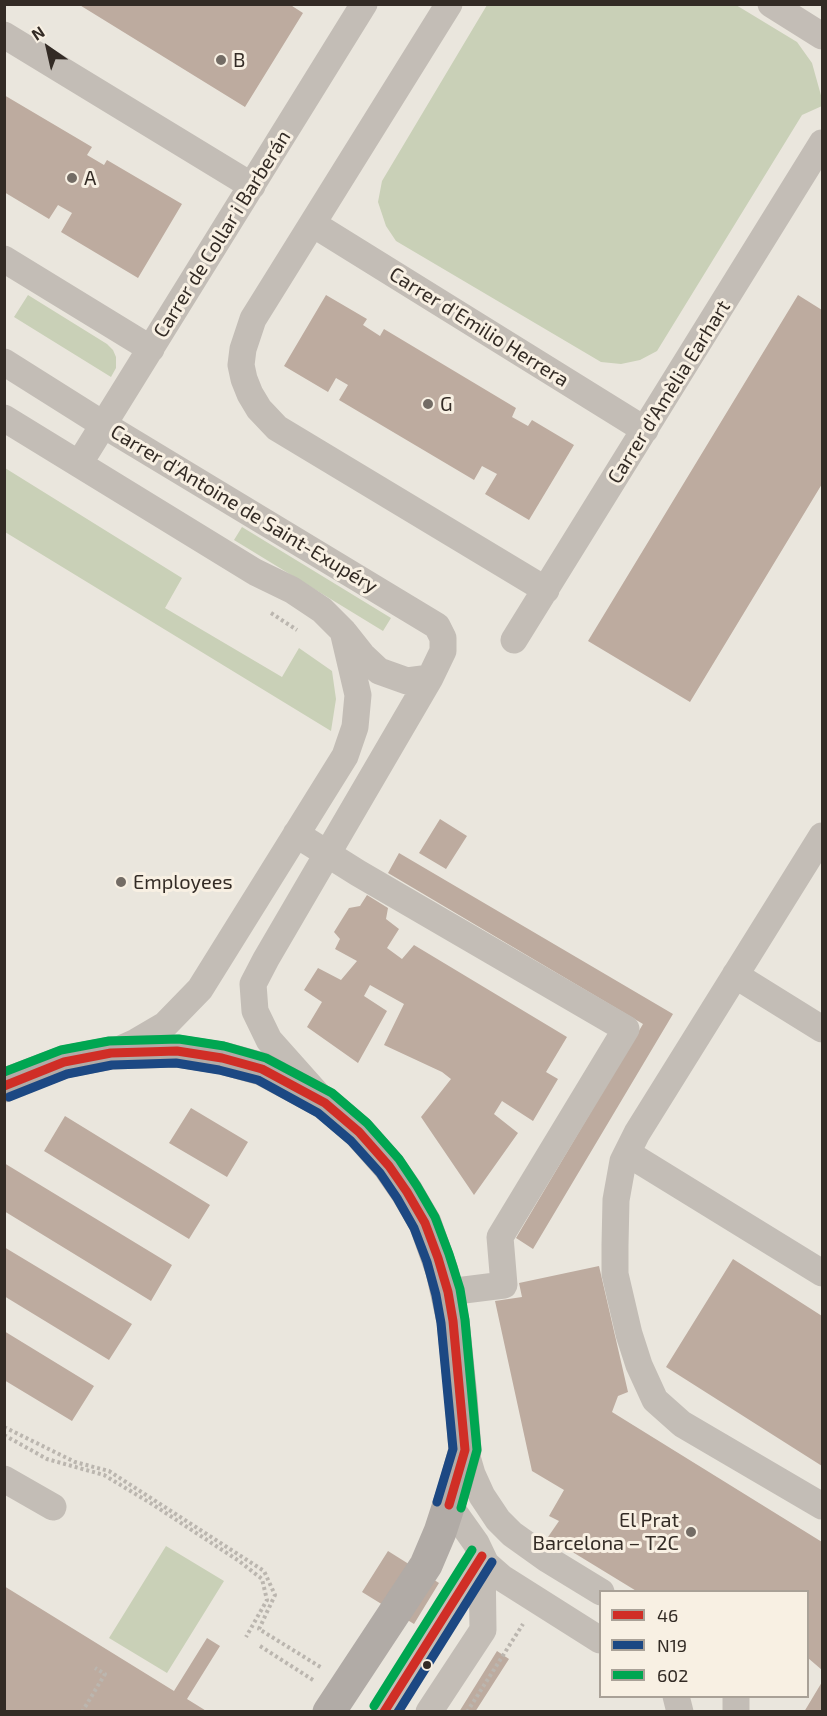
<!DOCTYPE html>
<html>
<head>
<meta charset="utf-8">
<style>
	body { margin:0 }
	#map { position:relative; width:827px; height:1716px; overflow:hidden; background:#eae6dd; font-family:"Exo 2",sans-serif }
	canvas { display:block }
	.frame { position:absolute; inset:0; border:6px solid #332b25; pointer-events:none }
	.legend { position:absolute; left:599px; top:1590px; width:210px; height:108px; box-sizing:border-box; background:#f8f0e3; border:2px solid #a9a197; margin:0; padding:8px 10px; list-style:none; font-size:18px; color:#332b25 }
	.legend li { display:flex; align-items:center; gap:12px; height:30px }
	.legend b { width:30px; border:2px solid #a9a197 }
	.north { position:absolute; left:18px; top:18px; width:60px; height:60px; -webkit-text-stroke:4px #f8f0e3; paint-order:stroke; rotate:326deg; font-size:16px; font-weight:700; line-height:24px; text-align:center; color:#332b25 }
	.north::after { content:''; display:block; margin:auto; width:21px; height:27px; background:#332b25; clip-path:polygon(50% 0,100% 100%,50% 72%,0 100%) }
</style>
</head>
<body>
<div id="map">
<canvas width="827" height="1716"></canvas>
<div class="frame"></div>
<ul class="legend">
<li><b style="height:8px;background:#d02e26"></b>46</li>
<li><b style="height:8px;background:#1c4883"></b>N19</li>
<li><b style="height:8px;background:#00a651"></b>602</li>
</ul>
<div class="north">N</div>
</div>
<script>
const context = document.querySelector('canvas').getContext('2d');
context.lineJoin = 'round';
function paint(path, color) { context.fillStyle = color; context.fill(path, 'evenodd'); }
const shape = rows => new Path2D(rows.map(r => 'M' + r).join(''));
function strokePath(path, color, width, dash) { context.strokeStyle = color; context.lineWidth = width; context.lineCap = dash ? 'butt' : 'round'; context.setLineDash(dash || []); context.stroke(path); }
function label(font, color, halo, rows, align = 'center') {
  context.font = font + ' "Exo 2",sans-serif'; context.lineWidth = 6; context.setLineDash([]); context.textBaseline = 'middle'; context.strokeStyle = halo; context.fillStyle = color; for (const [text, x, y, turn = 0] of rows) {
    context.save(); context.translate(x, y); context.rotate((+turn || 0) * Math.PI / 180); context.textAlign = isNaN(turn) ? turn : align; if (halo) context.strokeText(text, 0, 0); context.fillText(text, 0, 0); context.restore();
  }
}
paint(shape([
	[487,5,736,5,797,42,812,63,822,99,822,106,802,115,657,351,640,360,621,364,601,362,396,241,386,226,378,202,382,181],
	[28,295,107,344,113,350,116,357,116,368,111,377,14,317],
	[5,468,182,578,165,608,282,677,299,648,332,671,336,699,331,731,5,532],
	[242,527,391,618,383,631,234,540],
	[166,1546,224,1581,167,1673,109,1638]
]), '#c9d0b7');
paint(shape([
	[78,4,289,4,303,13,245,107],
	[4,95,92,147,87,155,104,165,107,160,182,204,138,278,61,232,72,213,58,205,49,219,4,192],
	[326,295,367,319,363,325,380,336,384,329,516,408,512,417,528,426,532,420,574,445,529,520,485,494,497,474,482,466,474,480,339,400,348,385,336,378,328,392,284,366],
	[798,295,822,310,822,484,690,702,588,641],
	[440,819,467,836,446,869,419,853],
	[399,853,673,1014,533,1249,516,1238,643,1024,388,873],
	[367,895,388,908,386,919,399,929,387,948,402,959,414,945,567,1037,546,1072,558,1079,533,1121,502,1101,494,1114,518,1133,474,1195,421,1117,451,1079,442,1072,384,1045,404,1004,370,985,364,996,387,1011,358,1063,307,1027,322,1002,304,990,318,968,341,980,357,961,335,949,340,939,334,932,349,908,360,906],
	[191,1108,248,1142,227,1177,169,1143],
	[65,1116,210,1205,189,1239,44,1151],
	[4,1163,172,1265,151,1301,4,1211],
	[4,1247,132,1324,109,1360,4,1296],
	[733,1259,822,1316,822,1466,666,1367],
	[599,1266,628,1392,618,1396,612,1412,822,1542,822,1670,808,1658,808,1592,638,1592,548,1537,559,1521,549,1516,564,1490,532,1471,495,1301,522,1297,519,1283],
	[4,1331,94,1386,72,1421,4,1380],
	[388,1551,439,1583,414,1624,362,1592],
	[4,1586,174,1691,207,1638,220,1646,187,1699,208,1712,4,1712],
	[497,1651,509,1659,475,1712,459,1712],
	[822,1682,822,1712,804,1712]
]), '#bdab9f');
strokePath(shape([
	[271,613,297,630],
	[4,1427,75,1462,109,1471,264,1571,275,1595,259,1629,322,1668],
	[4,1435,47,1459,104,1475,152,1504,239,1561,262,1579,267,1600,246,1637],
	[260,1646,313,1680],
	[82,1712,105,1674,95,1668],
	[467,1712,523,1624]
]), '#bbb6af', 4, [3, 3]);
strokePath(shape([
	[449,4,253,319,243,349,241,365,244,379,250,394,259,409,277,428,546,590],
	[771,4,822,36],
	[4,35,252,186],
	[313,224,645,430],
	[4,259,151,349],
	[4,362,104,425,437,626,443,638,443,651,430,678,266,959,253,984,255,1011,269,1040,318,1095],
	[4,418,255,572,292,590,322,610,343,631,362,655,379,671,407,681,430,678],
	[79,464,364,4],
	[514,640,822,143],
	[296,834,358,873,626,1029,500,1237,504,1285,448,1292],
	[822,836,637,1133,623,1161,616,1200,615,1245,615,1274,629,1334,639,1365,655,1400,682,1424,822,1506],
	[735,975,822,1029],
	[116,1051,136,1042,165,1025,200,989,345,756,355,727,358,695,343,631],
	[627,1153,822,1273],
	[465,1450,472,1474,482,1496,498,1520,512,1534,547,1559,601,1592],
	[4,1479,53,1507],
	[449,1505,476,1543,486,1564,502,1578,600,1640],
	[676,1696,680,1712],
	[384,1712,482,1556],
	[429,1712,483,1630,482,1556],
	[736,1712,736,1696]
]), '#c3bdb6', 27);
strokePath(shape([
	[4,1086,14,1081,64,1062,111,1053,177,1051,222,1058,262,1069,325,1103,359,1132,389,1166,407,1192,425,1223,442,1271,453,1321,461,1398,465,1450,455,1486,440,1532,426,1565,329,1712]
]), '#b1aba6', 33);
strokePath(shape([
	[4,1086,64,1062,111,1053,177,1051,222,1058,262,1069,325,1103,359,1132,389,1166,407,1192,425,1223,438,1258,448,1292,453,1321,465,1450,449,1505],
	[384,1712,482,1556]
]), '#d02e26', 9);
strokePath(shape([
	[9,1097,67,1074,112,1065,176,1063,219,1070,258,1080,318,1113,351,1141,380,1173,397,1198,414,1228,427,1262,436,1295,441,1323,453,1449,437,1502],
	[398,1712,492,1562]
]), '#1c4883', 9);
strokePath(shape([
	[4,1072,61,1050,109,1041,179,1039,224,1046,266,1058,332,1093,367,1123,399,1159,417,1186,435,1217,449,1254,460,1289,465,1320,477,1450,461,1508],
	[374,1706,472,1550]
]), '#00a651', 9);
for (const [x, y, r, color] of [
	[221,60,6,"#736c65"],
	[72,178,6,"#736c65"],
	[428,404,6,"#736c65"],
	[121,882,6,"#736c65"],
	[691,1532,6,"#736c65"],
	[427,1665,5,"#332b25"]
]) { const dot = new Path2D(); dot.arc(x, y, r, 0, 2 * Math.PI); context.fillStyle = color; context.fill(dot); strokePath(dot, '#f8f0e3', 2); }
label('20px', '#332b25', '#f8f0e3', [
	["B",233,60],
	["A",84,178],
	["G",440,404],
	["Employees",133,882],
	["El Prat",679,1520,"right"],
	["Barcelona – T2C",679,1543,"right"]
], 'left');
label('20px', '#332b25', '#f8f0e3', [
	["Carrer de Collar i Barberán",222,234,-58],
	["Carrer d'Emilio Herrera",479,327,32],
	["Carrer d'Amèlia Earhart",669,392,-58],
	["Carrer d'Antoine de Saint-Exupéry",244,509,31]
]);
</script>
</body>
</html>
